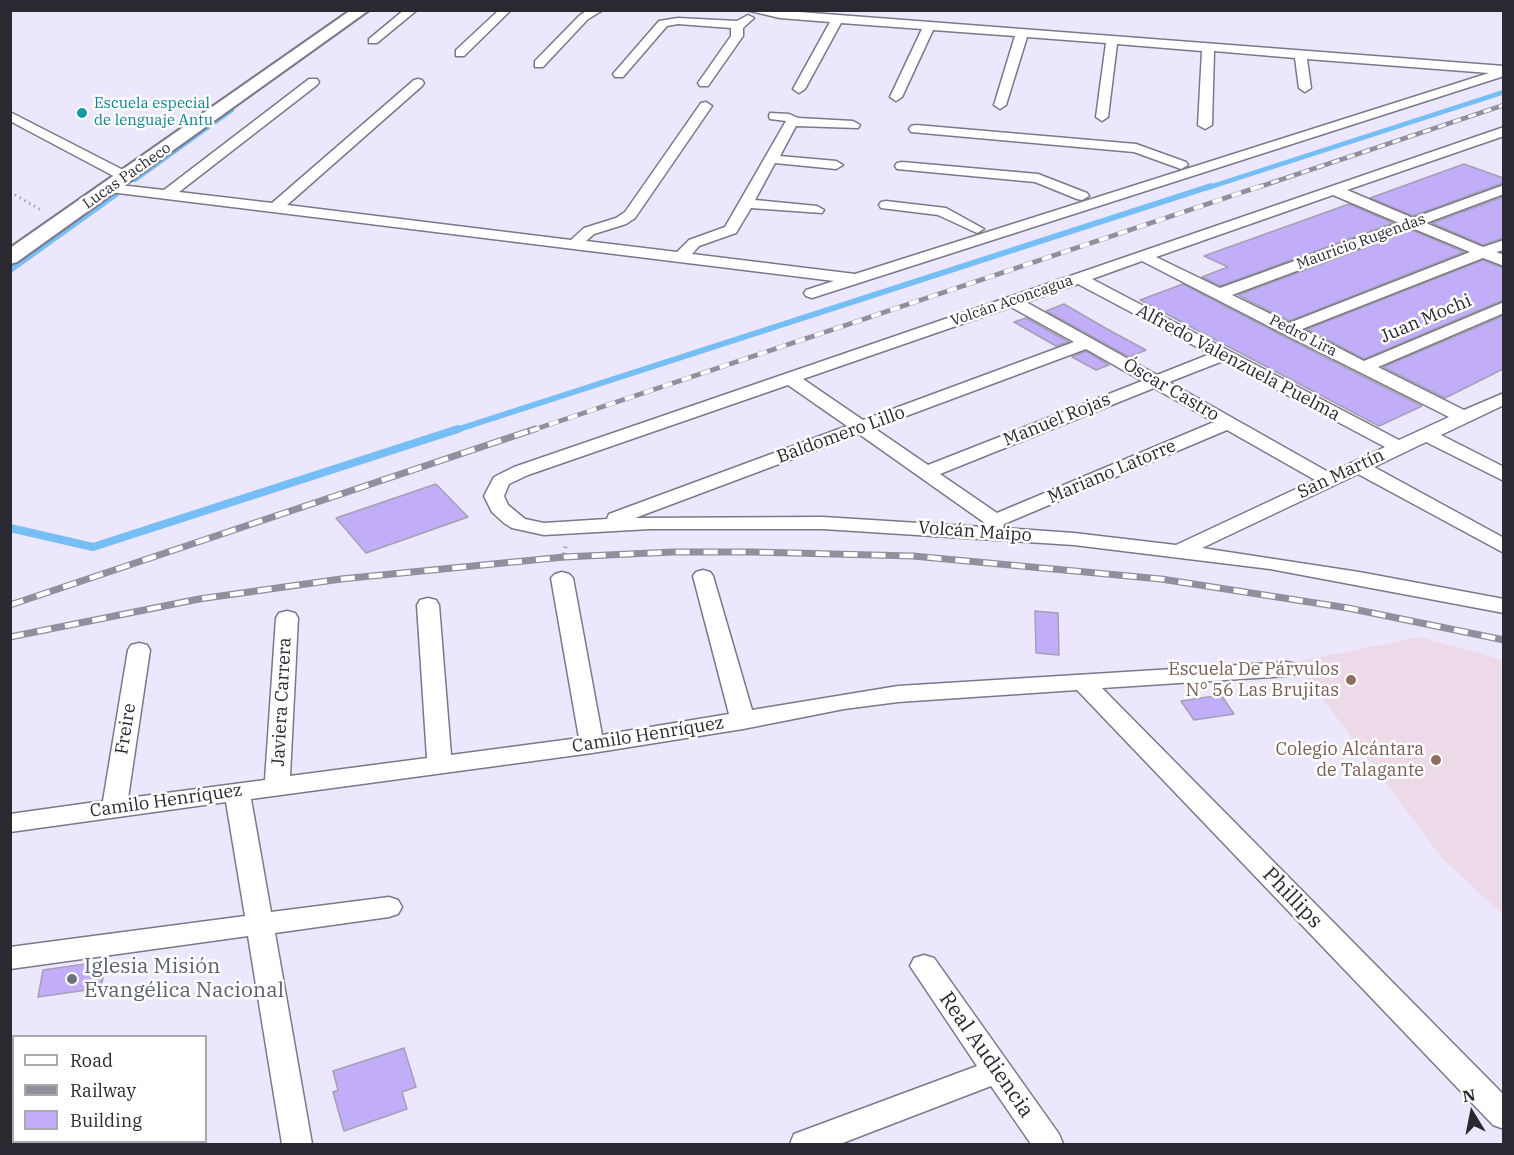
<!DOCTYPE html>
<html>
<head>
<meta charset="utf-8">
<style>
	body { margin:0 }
	#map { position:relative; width:1514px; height:1155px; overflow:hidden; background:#ece7fc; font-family:"IBM Plex Serif",serif }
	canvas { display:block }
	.frame { position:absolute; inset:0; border:12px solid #2a2830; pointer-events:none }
	.legend { position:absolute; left:12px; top:1035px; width:195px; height:108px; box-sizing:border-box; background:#fff; border:2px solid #aaa9ac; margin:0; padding:8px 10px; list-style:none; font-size:18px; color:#2a2830 }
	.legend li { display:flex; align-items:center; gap:12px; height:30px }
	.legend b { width:30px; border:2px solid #aaa9ac }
	.north { position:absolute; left:1442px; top:1083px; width:60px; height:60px; -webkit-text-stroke:4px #fff; paint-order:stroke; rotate:350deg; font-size:16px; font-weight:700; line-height:24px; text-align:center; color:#2a2830 }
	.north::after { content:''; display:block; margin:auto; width:21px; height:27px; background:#2a2830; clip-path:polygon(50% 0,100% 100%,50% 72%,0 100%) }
</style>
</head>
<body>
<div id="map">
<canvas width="1514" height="1155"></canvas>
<div class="frame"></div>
<ul class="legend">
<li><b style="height:8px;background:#fff"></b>Road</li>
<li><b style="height:8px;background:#928e9d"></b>Railway</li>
<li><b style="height:16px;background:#c2adf8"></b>Building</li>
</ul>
<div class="north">N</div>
</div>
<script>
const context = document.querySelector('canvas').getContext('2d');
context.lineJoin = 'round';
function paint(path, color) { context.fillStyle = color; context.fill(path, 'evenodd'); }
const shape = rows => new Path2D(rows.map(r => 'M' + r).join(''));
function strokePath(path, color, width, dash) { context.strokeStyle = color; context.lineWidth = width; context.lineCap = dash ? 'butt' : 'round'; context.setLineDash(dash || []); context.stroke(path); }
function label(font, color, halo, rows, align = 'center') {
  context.font = font + ' "IBM Plex Serif",serif'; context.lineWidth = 5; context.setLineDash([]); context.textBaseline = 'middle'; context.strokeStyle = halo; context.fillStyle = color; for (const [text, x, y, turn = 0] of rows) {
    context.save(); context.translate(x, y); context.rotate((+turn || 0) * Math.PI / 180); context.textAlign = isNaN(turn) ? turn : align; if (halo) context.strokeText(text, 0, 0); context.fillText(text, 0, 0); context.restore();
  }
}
paint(shape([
	[1420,637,1503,660,1503,915,1441,857,1295,662]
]), '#eddae9');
strokePath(shape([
	[135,180,232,110],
	[1207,188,1504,92]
]), '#76bff6', 4.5);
strokePath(shape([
	[10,270,116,194],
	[453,431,1211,186]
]), '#76bff6', 6);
strokePath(shape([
	[10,528,93,547,458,429]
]), '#76bff6', 8);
const building = shape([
	[1464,164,1503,178,1503,183,1413,216,1370,198,1464,164],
	[1503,197,1503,238,1483,245,1432,223,1503,197],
	[1349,204,1393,223,1220,286,1202,277,1228,267,1204,256,1349,204],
	[1412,230,1464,252,1289,321,1238,295,1412,230],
	[1483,260,1503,268,1503,300,1364,359,1307,329,1483,260],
	[1183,284,1281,335,1422,406,1379,426,1140,300,1183,284],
	[1064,304,1107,329,1146,350,1129,357,1046,311,1064,304],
	[1503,316,1503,369,1445,398,1383,367,1503,316],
	[1026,318,1069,342,1056,346,1014,322,1026,318],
	[1086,351,1109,365,1096,370,1072,357,1086,351],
	[436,484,468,517,366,553,336,518,436,484],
	[1035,611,1058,613,1059,655,1036,653,1035,611],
	[1221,695,1234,714,1194,720,1181,701,1221,695],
	[106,961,101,988,38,997,43,970,106,961],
	[404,1048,416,1087,402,1092,407,1109,344,1131,333,1092,338,1090,333,1071,404,1048]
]);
paint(building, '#c2adf8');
strokePath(building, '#a5a0b4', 1.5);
const minor = shape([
	[404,10,417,10,377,43,369,43,369,39,404,10],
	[499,10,511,10,464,56,456,56,456,50,499,10],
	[588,10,603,10,588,19,543,67,535,67,535,61,580,15,588,10],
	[746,10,773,10,1504,66,1504,74,1501,77,812,298,806,296,804,293,806,290,834,281,110,192,103,188,110,184,164,190,309,79,317,79,319,82,317,85,179,192,272,203,414,80,418,79,422,80,424,83,422,86,287,205,571,240,584,228,616,218,625,212,701,103,706,102,712,106,635,218,626,224,594,234,586,241,677,252,689,240,725,227,786,121,770,119,769,116,770,113,789,114,798,118,853,121,860,125,858,128,796,126,780,156,836,161,843,165,836,169,775,163,755,200,817,206,824,210,822,213,751,208,736,233,699,246,692,254,855,274,1489,73,1307,59,1311,88,1305,92,1299,88,1295,58,1214,51,1212,125,1205,129,1198,125,1202,51,1117,44,1108,117,1102,121,1096,117,1106,43,1027,37,1006,105,1000,109,994,105,1015,36,933,30,902,97,896,101,890,97,922,29,841,23,805,89,799,93,793,89,830,22,780,18,746,10],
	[748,15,754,18,743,28,743,36,708,86,700,86,698,83,731,36,731,28,678,24,667,26,623,77,615,77,613,74,659,21,678,18,737,21,748,15],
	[10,112,131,174,133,177,131,180,121,180,10,121,10,112],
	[916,125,1136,144,1186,162,1188,165,1181,169,1134,152,911,132,909,129,911,126,916,125],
	[1504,127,1504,136,1347,190,1413,218,1504,185,1504,194,1426,223,1483,247,1504,240,1504,250,1496,252,1504,255,1504,266,1483,258,1302,329,1364,361,1504,302,1504,313,1378,367,1464,410,1504,393,1504,405,1441,435,1504,467,1504,481,1426,442,1374,467,1504,538,1504,553,1358,474,1202,548,1359,572,1504,599,1504,613,1270,569,1074,545,823,529,650,529,544,535,512,528,504,523,492,512,484,496,494,477,514,467,1504,127],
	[1333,195,1399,223,1220,288,1156,257,1333,195],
	[1412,228,1470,252,1289,323,1232,295,1412,228],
	[1142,261,1282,333,1449,417,1399,440,1092,279,1142,261],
	[1078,284,1210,354,1157,375,1026,302,1078,284],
	[1011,307,1074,342,863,420,803,379,1011,307],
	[1086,349,1142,381,928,465,874,428,1086,349],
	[1223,361,1385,447,1330,473,1169,382,1223,361],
	[788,385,847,426,609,514,607,519,544,523,525,519,508,505,504,496,509,484,528,475,788,385],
	[1154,388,1214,422,997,513,940,474,1154,388],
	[1227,430,1315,480,1176,545,1074,533,1003,528,1004,524,1227,430],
	[859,434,985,523,983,527,823,517,635,518,859,434],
	[902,162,1038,174,1087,193,1089,196,1082,200,1077,199,1035,182,897,169,895,166,897,163,902,162],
	[886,201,946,208,984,229,977,233,938,215,881,208,879,205,881,202,886,201],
	[703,570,710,572,713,576,752,710,898,686,1287,662,1295,664,1298,669,1295,674,1287,676,1102,688,1504,1095,1504,1129,1493,1125,1077,690,898,702,844,709,743,729,592,753,251,799,271,912,389,897,398,900,402,907,398,914,389,917,275,933,312,1144,282,1144,248,936,10,969,10,947,245,916,226,802,10,832,10,814,103,801,128,650,131,645,139,643,147,645,150,650,128,798,265,780,276,618,279,613,287,611,295,613,298,618,290,776,427,758,417,605,420,600,428,598,436,600,439,605,451,755,579,738,551,578,555,574,562,572,569,574,573,578,602,735,729,714,693,576,696,572,703,570],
	[924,955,934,958,1059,1134,1063,1144,1031,1144,991,1086,840,1144,790,1144,794,1134,977,1066,910,966,914,958,924,955],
	[10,1128,14,1129,14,1142,26,1142,26,1144,10,1144,10,1128]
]);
const secondary = shape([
	[351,10,369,10,17,262,10,264,10,248,351,10]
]);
strokePath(minor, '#7c7789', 3);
strokePath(secondary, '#7c7789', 4);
strokePath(shape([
	[10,192,43,211]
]), '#a4a0b0', 3, [1.5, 4]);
strokePath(shape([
	[563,560,566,544]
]), '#a4a0b0', 4, [1.5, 4.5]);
paint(minor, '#fff');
paint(secondary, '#fff');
const railFar2 = shape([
	[1256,188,1504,105]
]);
const railFar1 = shape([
	[530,431,1261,186]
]);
const rail = shape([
	[10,605,535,429],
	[10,637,199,599,341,579,564,557,673,552,753,552,913,556,1161,579,1348,608,1504,640]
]);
strokePath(railFar2, '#928e9d', 4.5);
strokePath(railFar1, '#928e9d', 5);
strokePath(rail, '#928e9d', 7);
strokePath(railFar2, '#fff', 3, [8]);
strokePath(railFar1, '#fff', 4, [10]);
strokePath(rail, '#fff', 4.5, [14]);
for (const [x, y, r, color] of [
	[82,113,6,"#0f9aa8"],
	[1351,680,6,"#8d6e63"],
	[1436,760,6,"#8d6e63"],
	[72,979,6,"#6b7280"]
]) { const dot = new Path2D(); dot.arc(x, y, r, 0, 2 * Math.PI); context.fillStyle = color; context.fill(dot); strokePath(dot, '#fff', 2); }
label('15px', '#0d838f', '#fff', [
	["Escuela especial",94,104],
	["de lenguaje Antu",94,121]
], 'left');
label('15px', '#2a2830', '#fff', [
	["Lucas Pacheco",127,176,-35],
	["Mauricio Rugendas",1361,242,-20],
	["Volcán Aconcagua",1012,301,-19],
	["Pedro Lira",1303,336,27]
]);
label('18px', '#2a2830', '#fff', [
	["Juan Mochi",1426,319,-23],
	["Alfredo Valenzuela Puelma",1238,363,28],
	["Óscar Castro",1171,390,30],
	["Manuel Rojas",1057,420,-22],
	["Baldomero Lillo",841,435,-20],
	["Mariano Latorre",1112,472,-23],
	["San Martín",1341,474,-25],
	["Volcán Maipo",975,532,4],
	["Javiera Carrera",282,702,-87],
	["Freire",126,729,-81],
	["Camilo Henríquez",648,735,-9],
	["Camilo Henríquez",166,801,-8]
]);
label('18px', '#785e54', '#fff', [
	["Escuela De Párvulos",1339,670],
	["N° 56 Las Brujitas",1339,691],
	["Colegio Alcántara",1424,750],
	["de Talagante",1424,771]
], 'right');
label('21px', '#2a2830', '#fff', [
	["Phillips",1292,898,46],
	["Real Audiencia",986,1055,55]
]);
label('21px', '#5b616d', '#fff', [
	["Iglesia Misión",84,967],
	["Evangélica Nacional",84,991]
], 'left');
</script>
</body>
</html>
